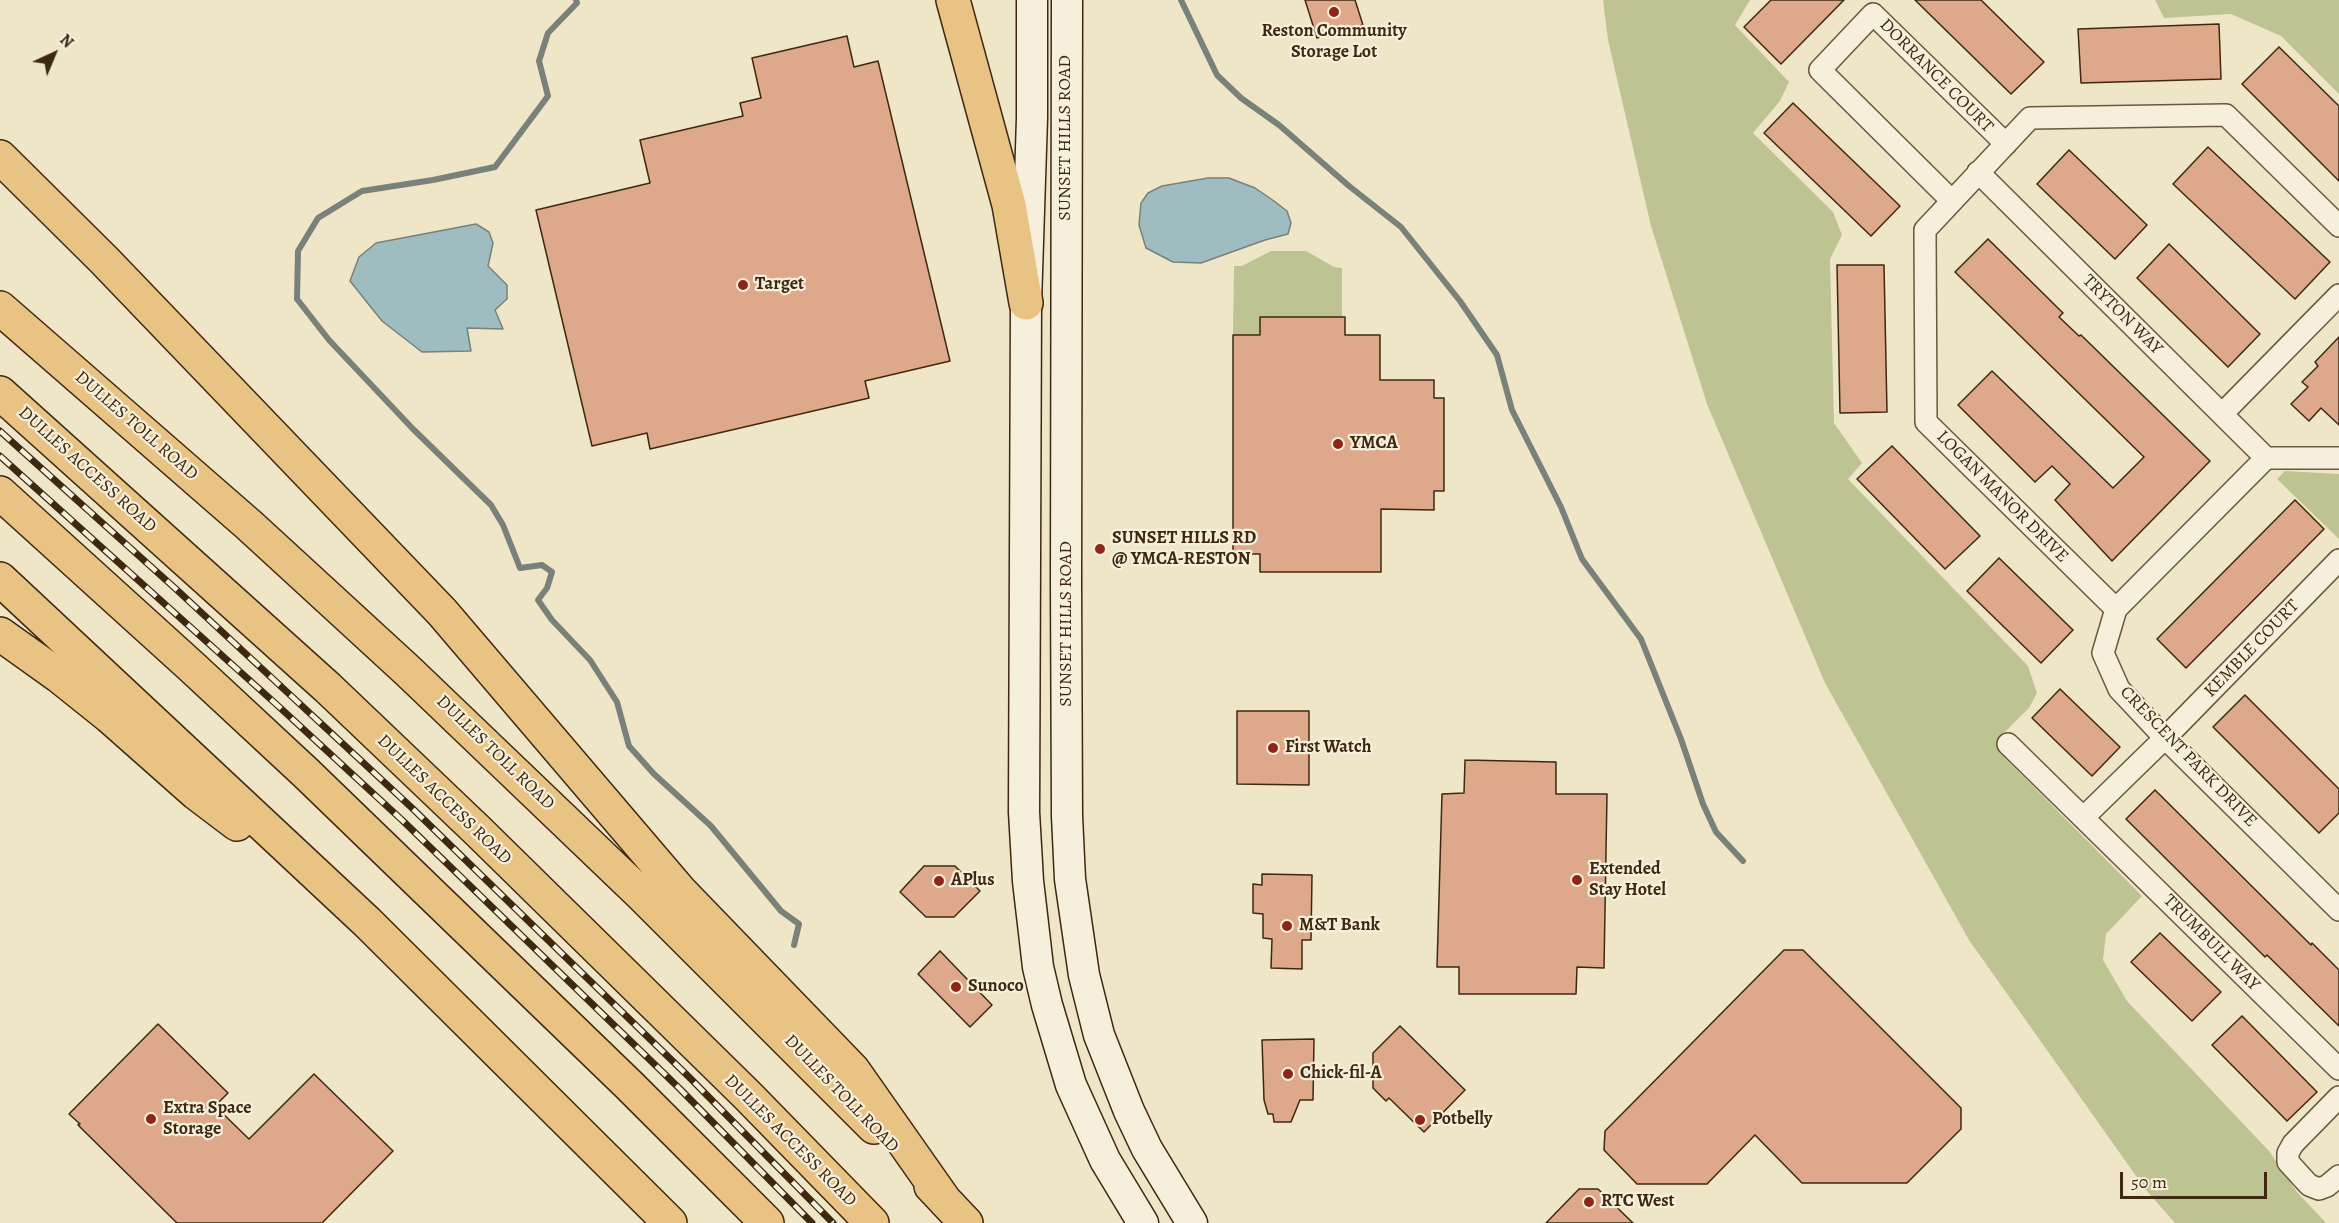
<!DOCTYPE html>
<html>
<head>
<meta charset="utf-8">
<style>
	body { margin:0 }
	#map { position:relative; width:2339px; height:1223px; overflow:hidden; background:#efe6c8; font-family:Alegreya,serif }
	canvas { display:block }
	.north { position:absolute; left:24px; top:24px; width:60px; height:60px; -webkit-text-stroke:4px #f5efdb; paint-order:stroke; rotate:44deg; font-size:16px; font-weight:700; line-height:24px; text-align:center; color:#3e2810 }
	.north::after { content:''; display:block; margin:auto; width:21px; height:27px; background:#3e2810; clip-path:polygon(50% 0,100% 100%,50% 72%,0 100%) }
	.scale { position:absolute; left:2120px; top:1172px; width:147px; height:27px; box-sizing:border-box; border:3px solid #3e2810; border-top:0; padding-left:8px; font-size:18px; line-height:21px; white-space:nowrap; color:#3e2810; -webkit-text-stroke:4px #f5efdb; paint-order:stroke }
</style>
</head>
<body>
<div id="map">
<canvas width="2339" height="1223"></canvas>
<div class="north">N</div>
<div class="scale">50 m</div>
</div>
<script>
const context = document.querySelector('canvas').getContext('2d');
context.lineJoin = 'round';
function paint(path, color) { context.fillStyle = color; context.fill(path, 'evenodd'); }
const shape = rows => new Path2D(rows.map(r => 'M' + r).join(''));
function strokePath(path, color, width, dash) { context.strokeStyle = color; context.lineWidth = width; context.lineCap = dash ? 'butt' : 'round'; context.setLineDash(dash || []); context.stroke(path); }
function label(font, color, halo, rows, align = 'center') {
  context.font = font + ' Alegreya,serif'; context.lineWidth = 4.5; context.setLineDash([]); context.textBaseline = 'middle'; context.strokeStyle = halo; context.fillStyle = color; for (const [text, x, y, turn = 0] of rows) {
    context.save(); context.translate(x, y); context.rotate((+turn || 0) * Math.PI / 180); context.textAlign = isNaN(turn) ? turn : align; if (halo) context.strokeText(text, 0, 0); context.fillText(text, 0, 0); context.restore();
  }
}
paint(shape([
	[1603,0,1750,0,1735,25,1789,82,1780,101,1753,133,1833,212,1842,235,1830,259,1834,423,1862,463,1848,479,2028,666,2037,693,2029,708,1996,741,2005,758,2142,896,2106,934,2103,960,2127,1001,2269,1151,2297,1192,2326,1223,2175,1223,2146,1190,1969,940,1825,683,1707,404,1651,226,1608,40],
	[2155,0,2339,0,2339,94,2281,36,2231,14,2164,18],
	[1271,251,1306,251,1334,267,1342,268,1342,317,1260,317,1260,335,1233,335,1234,266,1242,266],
	[2285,471,2339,474,2339,539,2277,479]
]), '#bec392');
const water = shape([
	[1208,178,1229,178,1255,188,1274,201,1287,211,1291,223,1288,234,1265,240,1201,263,1173,262,1146,248,1139,225,1141,203,1148,193,1162,186,1208,178],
	[476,224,489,232,493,243,488,266,507,285,507,299,495,310,503,329,467,328,471,351,422,352,382,321,350,281,359,257,376,243,476,224]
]);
paint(water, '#9fbdc1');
strokePath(water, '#78817a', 1.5);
strokePath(shape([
	[576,0,577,3,548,33,539,61,548,96,495,167,433,180,362,191,318,218,298,251,297,299,329,340,413,429,491,505,503,525,520,568,542,565,552,572,547,588,538,600,552,620,590,660,617,702,629,746,654,774,711,826,781,911,799,924,794,945],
	[1181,0,1217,75,1241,98,1279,125,1349,186,1401,227,1460,301,1497,355,1512,410,1561,507,1582,559,1641,639,1681,739,1703,804,1716,832,1743,861]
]), '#78817a', 6);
const building = shape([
	[1305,0,1355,0,1363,25,1317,38,1305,0],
	[1771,0,1844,0,1781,64,1744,27,1771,0],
	[1915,0,1981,0,2044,62,2011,94,1915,0],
	[2219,24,2221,79,2081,83,2078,29,2219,24],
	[847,36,854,67,878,61,950,361,865,381,869,398,650,449,647,433,592,446,536,210,650,183,640,140,743,116,740,103,761,98,752,58,847,36],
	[2279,47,2339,106,2339,181,2242,84,2279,47],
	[1793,103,1900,206,1871,236,1764,133,1793,103],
	[2208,147,2330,262,2295,299,2173,184,2208,147],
	[2069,150,2147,225,2115,259,2037,184,2069,150],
	[1988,239,2063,313,2059,317,2079,336,2081,335,2210,461,2112,561,2055,500,2070,484,2052,466,2035,482,1958,405,1992,371,2113,488,2144,457,1955,272,1988,239],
	[2169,244,2260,334,2228,367,2137,278,2169,244],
	[1837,265,1884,265,1887,412,1840,413,1837,265],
	[1260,317,1345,317,1345,335,1380,335,1380,380,1434,380,1434,398,1444,398,1444,491,1434,491,1434,510,1381,509,1381,572,1260,572,1260,554,1233,554,1233,335,1260,335,1260,317],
	[2339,337,2339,425,2321,408,2309,421,2291,404,2308,387,2302,382,2318,366,2315,362,2339,337],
	[1892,446,1980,536,1945,569,1857,479,1892,446],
	[2295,500,2324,529,2186,668,2157,639,2295,500],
	[1999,558,2073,630,2041,663,1967,591,1999,558],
	[2060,689,2120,747,2092,776,2032,718,2060,689],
	[2245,695,2339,789,2339,813,2319,833,2213,727,2245,695],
	[1237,711,1309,711,1309,785,1237,784,1237,711],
	[1465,760,1556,762,1556,794,1607,794,1604,968,1577,967,1576,994,1459,994,1459,967,1437,967,1442,794,1464,793,1465,760],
	[2155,790,2311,945,2312,943,2339,970,2339,1026,2267,955,2265,957,2126,819,2155,790],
	[924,866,955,866,980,891,954,917,926,917,900,892,924,866],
	[1262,874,1312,875,1311,940,1302,940,1302,969,1271,968,1272,939,1263,938,1263,914,1253,913,1253,884,1262,885,1262,874],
	[2160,933,2221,992,2192,1021,2131,962,2160,933],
	[1784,950,1803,950,1961,1108,1961,1129,1907,1183,1802,1183,1755,1135,1707,1184,1637,1184,1604,1150,1605,1131,1784,950],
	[940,951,992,1005,970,1027,918,974,940,951],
	[2242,1016,2317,1092,2287,1121,2212,1045,2242,1016],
	[158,1024,228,1093,215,1106,249,1139,314,1074,393,1151,322,1223,177,1223,78,1125,80,1124,69,1114,158,1024],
	[1400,1026,1465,1090,1424,1132,1389,1098,1386,1101,1373,1088,1373,1053,1400,1026],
	[1314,1039,1313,1100,1300,1100,1291,1122,1274,1122,1273,1114,1268,1114,1264,1100,1262,1040,1314,1039],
	[1579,1189,1598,1189,1633,1223,1546,1223,1579,1189]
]);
paint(building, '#dda98a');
strokePath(building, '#3e2810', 1.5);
const minor = shape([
	[1978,172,2266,458],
	[1951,200,1820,70,1873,14,2006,144],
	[2222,414,2339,295],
	[2339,458,2266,458,2116,609,2103,653,2119,689,2165,738,2339,910],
	[2116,609,1926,422,1925,230,2030,118,2226,115,2339,226],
	[2008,744,2339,1069],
	[2084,817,2165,738,2339,560],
	[2339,1097,2293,1144,2288,1153,2288,1162,2309,1185,2319,1189,2327,1186,2339,1176]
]);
const secondary = shape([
	[1032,0,1032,118,1026,303,1024,812,1028,881,1038,967,1047,1005,1071,1085,1105,1160,1143,1223],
	[1067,0,1066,583,1067,816,1070,879,1084,975,1099,1035,1129,1111,1147,1149,1192,1223]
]);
const trunk = shape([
	[953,0,1009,205,1026,303]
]);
const motorway = shape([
	[0,157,104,260,442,612,680,891,853,1070,945,1201],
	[0,308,249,525,408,671,642,895,874,1127],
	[0,393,328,688,478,831,748,1096,872,1223],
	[0,493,192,667,306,773,630,1086,767,1223],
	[0,579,367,922,670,1223],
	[0,634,59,676,109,716,196,793,237,824],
	[931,1186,966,1223]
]);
strokePath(minor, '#6a583e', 24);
strokePath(secondary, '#3e2810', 33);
strokePath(trunk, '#3e2810', 36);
strokePath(motorway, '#3e2810', 36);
strokePath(minor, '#f5efdb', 21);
strokePath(secondary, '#f5efdb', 30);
strokePath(trunk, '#e8c384', 33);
strokePath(motorway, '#e8c384', 33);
const rail = shape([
	[0,431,177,590,411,807,689,1077,833,1223],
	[0,456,276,704,402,820,680,1089,812,1223]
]);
strokePath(rail, '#3e2810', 7);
strokePath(rail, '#f5efdb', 4.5, [14]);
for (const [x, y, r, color] of [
	[1334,12,6,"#8f2418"],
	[743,285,6,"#8f2418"],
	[1338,444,6,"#8f2418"],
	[1100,549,6,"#8f2418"],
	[1273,748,6,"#8f2418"],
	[1577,880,6,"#8f2418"],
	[939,881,6,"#8f2418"],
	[1287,926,6,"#8f2418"],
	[956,987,6,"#8f2418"],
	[1288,1074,6,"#8f2418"],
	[151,1119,6,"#8f2418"],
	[1420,1120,6,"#8f2418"],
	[1589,1202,6,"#8f2418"]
]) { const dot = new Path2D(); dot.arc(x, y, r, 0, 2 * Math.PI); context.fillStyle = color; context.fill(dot); strokePath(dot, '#f5efdb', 2); }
label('bold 18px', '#3e2810', '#f5efdb', [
	["Reston Community",1334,32,"center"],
	["Storage Lot",1334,53,"center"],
	["Target",755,285],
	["YMCA",1350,444],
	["SUNSET HILLS RD",1112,539],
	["@ YMCA-RESTON",1112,560],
	["First Watch",1285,748],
	["Extended",1589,870],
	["Stay Hotel",1589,891],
	["APlus",951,881],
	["M&T Bank",1299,926],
	["Sunoco",968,987],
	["Chick-fil-A",1300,1074],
	["Extra Space",163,1109],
	["Storage",163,1130],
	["Potbelly",1432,1120],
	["RTC West",1601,1202]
], 'left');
label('18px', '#3e2810', '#f5efdb', [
	["DORRANCE COURT",1936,76,45],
	["SUNSET HILLS ROAD",1066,138,-90],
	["TRYTON WAY",2122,315,45],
	["DULLES TOLL ROAD",136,426,41],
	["DULLES ACCESS ROAD",87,470,42],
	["LOGAN MANOR DRIVE",2002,497,45],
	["SUNSET HILLS ROAD",1067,624,-90],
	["KEMBLE COURT",2252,649,-46],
	["DULLES TOLL ROAD",495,753,44],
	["CRESCENT PARK DRIVE",2188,757,46],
	["DULLES ACCESS ROAD",444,800,44],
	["TRUMBULL WAY",2211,943,45],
	["DULLES TOLL ROAD",841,1094,46],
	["DULLES ACCESS ROAD",790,1141,45]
]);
</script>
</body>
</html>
